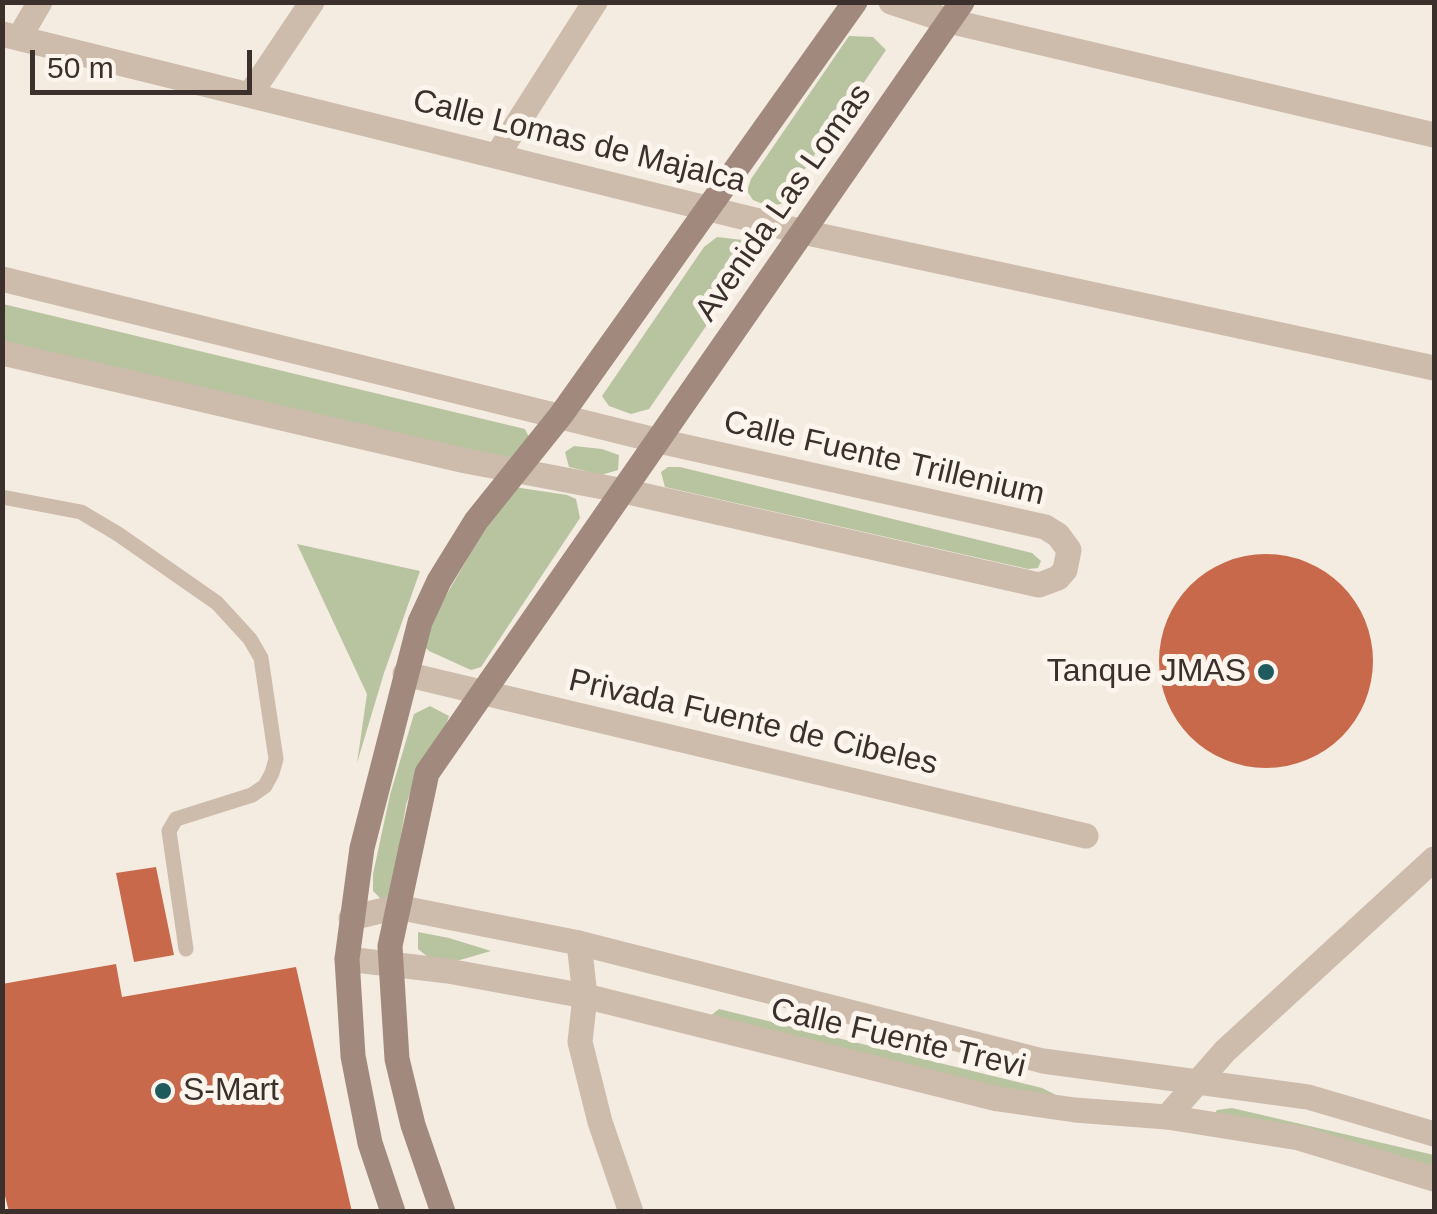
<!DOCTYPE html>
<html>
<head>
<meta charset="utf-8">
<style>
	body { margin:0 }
	#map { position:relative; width:1437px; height:1214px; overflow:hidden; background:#f4ebe1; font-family:Helvetica,sans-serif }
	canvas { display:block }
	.frame { position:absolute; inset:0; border:5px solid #3b302b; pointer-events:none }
	.scale { position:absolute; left:30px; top:50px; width:222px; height:45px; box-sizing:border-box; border:5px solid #3b302b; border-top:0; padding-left:12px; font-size:30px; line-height:35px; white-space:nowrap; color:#3b302b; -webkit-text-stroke:8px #fbf5ee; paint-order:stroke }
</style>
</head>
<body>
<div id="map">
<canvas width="1437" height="1214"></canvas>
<div class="frame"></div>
<div class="scale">50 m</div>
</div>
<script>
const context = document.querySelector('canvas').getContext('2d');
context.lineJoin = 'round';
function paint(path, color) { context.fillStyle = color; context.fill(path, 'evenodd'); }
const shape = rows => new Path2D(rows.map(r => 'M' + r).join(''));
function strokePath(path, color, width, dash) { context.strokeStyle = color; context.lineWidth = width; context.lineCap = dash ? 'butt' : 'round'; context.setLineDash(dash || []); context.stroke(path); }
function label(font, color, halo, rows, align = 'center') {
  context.font = font + ' Helvetica,sans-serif'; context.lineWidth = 10; context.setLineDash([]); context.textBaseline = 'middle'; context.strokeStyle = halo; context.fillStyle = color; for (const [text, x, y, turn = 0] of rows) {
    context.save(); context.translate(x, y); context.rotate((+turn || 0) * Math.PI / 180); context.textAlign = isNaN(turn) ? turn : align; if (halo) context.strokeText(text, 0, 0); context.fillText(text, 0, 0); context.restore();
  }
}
paint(shape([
	[849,36,873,37,886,50,781,204,768,206,753,200,747,191,751,179],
	[717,237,743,240,755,255,649,409,631,414,609,406,602,396,704,247],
	[3,304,525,429,530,439,513,459,506,461,3,341],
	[574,446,602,449,619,455,618,470,601,475,569,467,565,452],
	[668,467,680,467,1032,553,1041,561,1038,568,1028,569,665,487,661,472],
	[514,487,567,495,576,499,580,518,481,667,471,670,429,651,425,647,424,633,506,493],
	[297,544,420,571,384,673,357,763,367,694],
	[430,706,449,716,443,734,419,766,406,805,390,901,381,899,373,891,373,874,390,795,414,714],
	[418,932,449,938,491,951,460,960,433,961,418,949],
	[719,1009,1042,1088,1062,1098,1060,1113,705,1020],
	[1232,1108,1434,1155,1434,1174,1212,1118,1217,1110]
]), '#b8c4a0');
paint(shape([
	'1159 661a107 107 0 1 1 214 0a107 107 0 1 1-214 0Z',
	[156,867,174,955,134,962,116,873],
	[116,964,122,997,296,967,352,1212,9,1212,2,1184,2,984]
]), '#c8694b');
strokePath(shape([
	[2,497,81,512,118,534,217,603,250,639,261,658,276,759,272,773,265,786,252,795,176,819,169,831,186,949]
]), '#cdbbac', 15);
strokePath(shape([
	[891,2,949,21,1434,135],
	[2,34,803,232,1434,368],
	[19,38,40,2],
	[251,93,312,2],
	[498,154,595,2],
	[2,279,659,441,1045,527,1058,535,1069,550,1065,570,1058,578,1039,585,624,491,466,461,2,353],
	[405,674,1086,836],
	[579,943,585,996,580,1042,600,1122,631,1212],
	[1167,1117,1225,1051,1434,859]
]), '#cdbbac', 25);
strokePath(shape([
	[351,918,397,907,579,943,1043,1061,1308,1097,1434,1134],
	[347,959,448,971,585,996,998,1099,1075,1110,1167,1117,1299,1138,1434,1179]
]), '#cdbbac', 25);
strokePath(shape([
	[393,1212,370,1143,353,1056,347,959,362,848,420,622,439,581,476,521,561,415,855,2],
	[443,1212,413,1125,397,1059,390,946,427,773,962,2]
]), '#a18a7d', 25);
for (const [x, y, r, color] of [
	[1266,672,10,"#1f5a5e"],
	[163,1091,10,"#1f5a5e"]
]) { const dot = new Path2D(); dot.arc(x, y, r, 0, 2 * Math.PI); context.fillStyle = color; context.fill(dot); strokePath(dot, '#fbf5ee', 4); }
label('32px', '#3b302b', '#fbf5ee', [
	["Calle Lomas de Majalca",579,142,14],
	["Avenida Las Lomas",784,203,-55],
	["Calle Fuente Trillenium",884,459,13],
	["Privada Fuente de Cibeles",753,723,13],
	["Calle Fuente Trevi",898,1039,13]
]);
label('32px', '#3b302b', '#fbf5ee', [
	["Tanque JMAS",1246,672],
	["S-Mart",183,1091,"left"]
], 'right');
</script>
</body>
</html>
